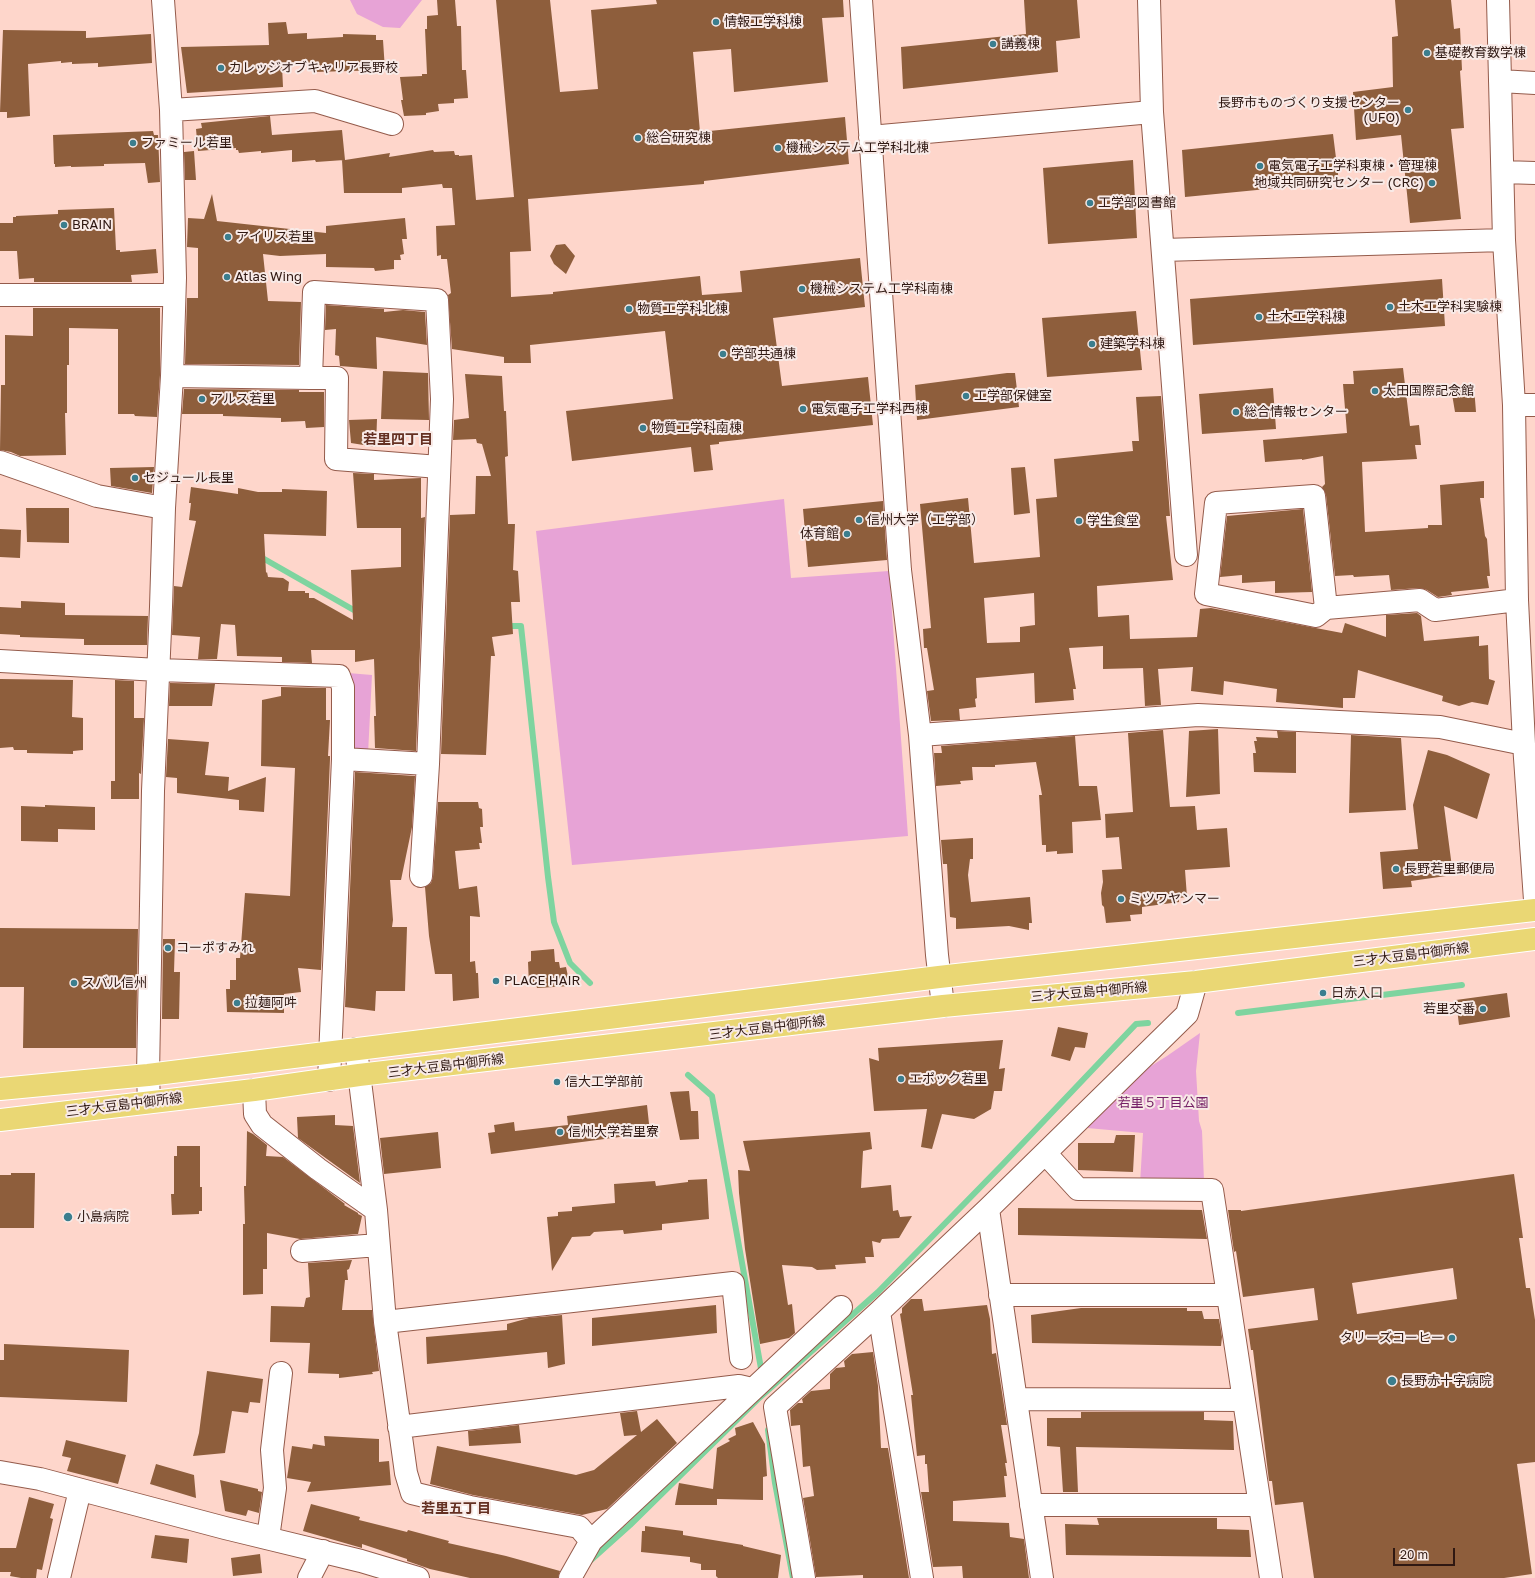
<!DOCTYPE html>
<html>
<head>
<meta charset="utf-8">
<style>
	body { margin:0 }
	#map { position:relative; width:1535px; height:1578px; overflow:hidden; background:#fed6cb; font-family:"Golos Text",sans-serif }
	canvas { display:block }
	.scale { position:absolute; left:1393px; top:1548px; width:62px; height:18px; box-sizing:border-box; border:2px solid #2f1812; border-top:0; padding-left:5px; font-size:12px; line-height:14px; white-space:nowrap; color:#2f1812; -webkit-text-stroke:3px #f8eae7; paint-order:stroke }
</style>
</head>
<body>
<div id="map">
<canvas width="1535" height="1578"></canvas>
<div class="scale">20 m</div>
</div>
<script>
const context = document.querySelector('canvas').getContext('2d');
context.lineJoin = 'round';
function paint(path, color) { context.fillStyle = color; context.fill(path, 'evenodd'); }
const shape = rows => new Path2D(rows.map(r => 'M' + r).join(''));
function strokePath(path, color, width, dash) { context.strokeStyle = color; context.lineWidth = width; context.lineCap = dash ? 'butt' : 'round'; context.setLineDash(dash || []); context.stroke(path); }
function label(font, color, halo, rows, align = 'center') {
  context.font = font + ' "Golos Text","Noto Sans JP",sans-serif'; context.lineWidth = 4; context.setLineDash([]); context.textBaseline = 'middle'; context.strokeStyle = halo; context.fillStyle = color; for (const [text, x, y, turn = 0] of rows) {
    context.save(); context.translate(x, y); context.rotate((+turn || 0) * Math.PI / 180); context.textAlign = isNaN(turn) ? turn : align; if (halo) context.strokeText(text, 0, 0); context.fillText(text, 0, 0); context.restore();
  }
}
paint(shape([
	[350,0,422,0,400,28,383,27,357,14],
	[784,499,791,578,889,571,908,836,572,865,536,531],
	[348,673,372,675,368,754,351,754],
	[1200,1033,1196,1071,1199,1121,1202,1131,1204,1181,1140,1184,1143,1133,1087,1128,1143,1071,1167,1056]
]), '#e7a3d6');
strokePath(shape([
	[259,556,359,613],
	[504,626,521,626,548,877,554,922,570,963,590,983],
	[1238,1013,1462,985],
	[688,1075,712,1096,762,1374],
	[768,1430,775,1483,793,1578],
	[591,1560,630,1525,758,1399,878,1292,1003,1164,1136,1024,1148,1023]
]), '#7ed49f', 6);
paint(shape([
	[437,0,455,0,457,26,461,26,462,70,466,70,468,98,454,99,454,103,438,104,439,111,426,113,426,115,404,116,401,100,403,100,400,77,422,76,422,74,427,74,425,29,427,29,427,16,438,15],
	[496,0,550,0,560,92,598,89,591,10,657,4,656,0,843,0,844,17,822,18,828,82,734,92,731,49,693,52,700,132,845,117,849,164,704,181,704,184,528,199,531,251,510,252,511,297,553,294,553,292,700,276,702,295,742,292,740,271,860,258,865,307,773,318,782,386,868,377,873,425,719,442,719,444,710,445,713,470,694,472,691,447,572,461,566,411,673,399,665,331,530,345,531,363,504,363,504,357,452,349,448,295,451,293,447,259,441,259,441,255,437,256,436,226,455,225,452,188,443,188,442,184,402,188,402,193,344,193,342,160,344,160,316,162,315,160,292,162,292,150,261,153,261,151,239,153,238,150,236,150,236,148,198,151,196,129,202,128,201,123,270,116,272,135,342,130,345,160,390,153,389,157,433,150,434,152,454,151,455,155,459,155,459,156,472,155,476,200,514,197],
	[1024,0,1077,0,1080,38,1056,41,1058,72,903,89,901,47,1026,34],
	[1395,0,1451,0,1454,29,1460,28,1462,70,1460,71,1464,128,1451,129,1461,219,1410,223,1401,135,1356,140,1353,92,1393,87,1392,37,1398,36],
	[286,22,288,34,307,33,307,39,343,37,343,34,376,35,376,40,383,40,385,70,314,72,314,63,282,66,283,87,187,93,181,47,269,45,268,23],
	[3,30,86,31,86,38,151,34,152,63,98,67,98,63,72,64,72,62,61,63,61,61,28,64,30,116,7,118,7,112,0,112],
	[153,131,154,135,158,135,160,182,148,183,145,163,104,164,104,166,71,167,71,166,55,167,55,164,54,164,53,135],
	[1333,134,1339,182,1185,197,1182,150],
	[194,151,196,180,185,180,184,152],
	[1133,160,1137,238,1048,244,1043,168],
	[212,194,217,221,326,233,326,226,405,218,407,239,402,239,404,254,400,255,401,260,394,260,394,269,375,271,374,268,326,267,326,254,280,256,263,254,268,301,301,302,299,365,185,364,187,298,198,298,198,248,187,247,188,218,204,219],
	[114,208,116,250,120,250,120,252,156,249,158,273,131,275,132,282,34,282,34,278,19,279,17,251,0,251,0,223,13,223,13,217,16,217,16,216,58,214,58,210],
	[565,244,575,256,566,274,554,264,550,256,556,245],
	[1442,279,1445,326,1193,345,1190,299],
	[326,305,384,309,384,312,403,310,425,312,427,345,376,337,377,369,340,366,339,356,335,355,336,329,325,330],
	[33,308,160,308,160,375,157,417,135,416,134,414,118,414,118,329,69,328,69,365,67,365,67,413,65,413,66,455,20,456,11,452,0,450,1,385,5,385,5,335,33,336],
	[1136,311,1142,370,1047,377,1042,318],
	[1403,368,1410,426,1419,425,1421,445,1415,445,1417,459,1362,462,1365,532,1428,528,1428,525,1442,525,1440,485,1484,481,1484,498,1480,498,1485,536,1487,539,1490,576,1487,576,1489,588,1451,592,1452,595,1438,597,1427,590,1419,588,1391,590,1389,575,1354,577,1353,575,1335,576,1326,495,1322,487,1325,484,1323,456,1302,460,1302,459,1265,462,1263,440,1347,433,1343,384,1354,384,1353,371],
	[383,371,428,373,429,420,381,419],
	[1007,373,1015,373,1019,407,917,420,915,385],
	[465,374,502,376,504,411,506,411,508,456,505,457,508,524,515,524,513,570,518,571,520,602,511,602,513,634,492,637,495,656,491,656,486,755,441,754,450,515,475,514,476,476,491,476,482,444,477,443,476,439,453,440,454,420,469,418],
	[1474,387,1476,412,1455,412,1451,388],
	[1273,388,1276,429,1202,434,1199,394],
	[184,389,299,390,299,392,324,392,324,427,306,428,305,421,281,422,281,418,223,416,223,414,182,414],
	[1161,396,1170,516,1166,516,1173,580,1097,586,1098,617,1129,615,1130,639,1197,637,1200,609,1211,608,1342,633,1345,623,1386,637,1386,615,1417,613,1421,616,1424,641,1479,636,1479,646,1488,645,1489,679,1495,681,1488,705,1472,702,1459,706,1442,701,1443,696,1358,670,1355,698,1343,698,1343,708,1276,702,1277,689,1224,681,1223,695,1191,691,1193,667,1158,669,1161,705,1145,706,1143,668,1103,669,1103,646,1069,648,1076,689,1073,689,1074,700,1035,703,1034,673,976,678,977,698,975,699,976,707,959,709,960,720,931,721,927,691,934,690,927,648,924,648,923,629,931,628,920,504,968,498,974,563,1040,557,1036,499,1057,497,1054,459,1133,451,1132,441,1139,441,1136,397],
	[1034,593,1035,625,1020,627,1020,642,987,643,984,598],
	[377,419,376,447,351,443,349,420],
	[154,467,152,493,111,486,110,468],
	[1025,467,1030,513,1014,515,1011,468],
	[353,473,374,474,374,480,421,478,421,518,425,517,416,751,375,748,374,716,376,716,374,659,355,662,355,650,311,650,312,663,282,662,282,657,237,656,235,625,221,624,217,659,198,659,200,637,172,635,174,586,182,587,196,521,189,520,191,503,189,503,191,487,238,494,238,488,258,492,282,492,282,489,327,491,326,536,264,534,266,573,267,572,268,577,283,578,289,582,288,591,305,591,305,593,309,593,309,598,314,598,353,620,351,570,401,567,401,528,357,528],
	[883,501,887,560,808,567,803,509],
	[26,508,69,508,69,543,27,542],
	[1303,509,1312,592,1275,593,1275,581,1242,583,1242,575,1220,577,1227,516],
	[0,529,21,530,20,558,0,557],
	[21,601,65,603,65,615,148,616,147,645,84,645,84,639,20,637,20,635,0,634,0,607,21,608],
	[0,679,73,680,72,717,83,718,83,750,73,751,73,754,27,753,27,750,14,750,13,747,0,748],
	[115,680,134,681,134,718,144,718,141,774,139,773,139,799,111,799,111,781,115,781],
	[170,683,215,684,212,706,169,706],
	[281,687,326,688,326,720,330,720,328,756,330,756,330,759,321,970,298,968,301,992,284,994,284,1013,227,1012,226,989,230,989,230,980,236,980,236,958,240,958,245,893,290,896,295,768,261,766,262,700,281,696],
	[1218,729,1220,794,1186,797,1189,731],
	[1163,730,1170,807,1195,806,1197,830,1227,828,1230,867,1185,870,1187,897,1179,898,1179,902,1142,907,1142,914,1130,915,1131,921,1106,923,1104,907,1102,905,1101,893,1103,882,1102,870,1122,869,1119,837,1106,838,1105,814,1133,812,1128,733],
	[1277,731,1296,732,1296,773,1254,772,1253,753,1256,753,1254,741,1257,741,1256,737,1278,738],
	[1351,735,1401,738,1406,810,1349,813],
	[1075,736,1079,786,1097,786,1101,820,1072,822,1073,853,1057,854,1057,851,1046,852,1046,845,1042,845,1039,795,1042,795,1036,762,995,765,995,767,972,767,973,780,960,781,961,784,936,786,934,753,942,753,941,746],
	[168,739,209,742,205,775,229,777,228,791,266,777,264,812,239,810,239,800,177,793,177,778,166,777],
	[1428,750,1447,755,1490,774,1477,819,1444,806,1453,875,1411,881,1412,887,1383,889,1380,852,1418,849,1413,805],
	[355,772,415,776,412,827,401,880,390,880,393,920,392,927,407,927,405,991,376,991,375,1011,345,1007],
	[438,802,478,802,479,808,482,809,483,827,480,827,482,843,479,843,480,849,455,851,459,889,477,886,480,917,470,916,470,962,475,961,476,973,478,973,479,998,453,1001,452,974,435,974,429,936,425,887,431,883,433,877],
	[45,805,95,807,95,830,58,829,58,842,21,841,21,806,45,807],
	[973,838,973,859,970,859,968,875,971,902,1030,897,1032,923,1029,923,1029,930,1009,926,956,929,956,918,950,917,947,864,943,864,941,840],
	[0,928,138,929,136,1048,23,1048,24,987,0,987],
	[163,939,175,939,174,972,180,972,179,1019,162,1019],
	[554,949,555,962,559,962,560,968,566,967,570,986,537,988,536,984,529,985,528,962,531,961,531,951],
	[1507,993,1510,1017,1459,1025,1456,1000],
	[1058,1027,1088,1033,1085,1048,1075,1047,1070,1061,1051,1056],
	[1003,1040,999,1069,1005,1068,1002,1091,994,1091,991,1109,974,1119,942,1114,932,1149,921,1147,927,1109,874,1111,869,1058,879,1061,878,1048],
	[689,1091,691,1111,698,1111,699,1139,680,1140,670,1092],
	[647,1105,650,1133,491,1154,488,1133,495,1132,494,1125,514,1122,515,1131,568,1125,567,1116],
	[335,1115,335,1125,353,1126,360,1183,298,1138,297,1117],
	[247,1131,253,1134,267,1145,266,1156,283,1157,345,1204,344,1205,358,1213,358,1214,362,1216,358,1234,300,1239,267,1233,267,1269,263,1269,263,1294,243,1295,243,1224,245,1224,244,1186,246,1186],
	[438,1132,441,1168,384,1174,380,1138],
	[870,1132,872,1149,863,1151,861,1188,891,1185,893,1211,898,1210,900,1217,912,1216,899,1238,882,1239,880,1243,872,1241,874,1257,865,1257,866,1263,835,1265,836,1269,817,1270,812,1267,782,1265,788,1305,792,1304,795,1333,789,1338,760,1344,745,1249,739,1193,738,1170,750,1171,743,1141],
	[1116,1135,1135,1135,1133,1172,1078,1170,1078,1143,1114,1143],
	[177,1146,200,1146,200,1187,202,1187,202,1211,199,1211,199,1214,172,1215,171,1194,174,1194,174,1156,177,1156],
	[11,1173,35,1173,34,1228,0,1228,0,1175,11,1175],
	[1514,1174,1523,1238,1519,1238,1526,1288,1530,1288,1535,1320,1535,1462,1517,1464,1532,1574,1504,1578,1314,1578,1303,1502,1275,1505,1272,1481,1269,1481,1253,1350,1251,1350,1248,1329,1318,1320,1314,1288,1243,1297,1236,1251,1234,1252,1228,1210,1241,1210,1241,1211],
	[1453,1268,1457,1299,1357,1314,1352,1283],
	[707,1179,709,1219,662,1224,662,1230,624,1234,623,1230,594,1232,590,1236,572,1237,552,1271,547,1217,558,1216,558,1212,572,1211,572,1207,615,1203,614,1184,655,1181,656,1186,688,1182,688,1180],
	[1018,1208,1202,1210,1207,1239,1018,1235],
	[352,1260,349,1269,347,1270,348,1280,345,1280,342,1310,372,1310,379,1371,372,1372,373,1374,339,1378,339,1374,308,1373,310,1343,270,1342,271,1306,304,1307,306,1298,310,1297,308,1263],
	[911,1299,922,1299,924,1311,987,1305,990,1319,992,1354,996,1353,1007,1425,1001,1425,1007,1463,1005,1463,1007,1476,1004,1476,1006,1497,953,1501,953,1521,1009,1523,1010,1537,1024,1539,1029,1578,963,1578,962,1566,933,1567,921,1492,929,1492,927,1464,925,1464,925,1455,917,1456,911,1395,913,1395,900,1314,902,1313,902,1308],
	[716,1305,717,1333,592,1346,592,1318],
	[1081,1308,1187,1308,1187,1311,1202,1311,1204,1319,1219,1319,1222,1337,1221,1346,1032,1343,1031,1315],
	[562,1315,565,1364,548,1368,547,1352,427,1364,426,1337,507,1330,507,1324,529,1318],
	[4,1344,129,1350,127,1402,0,1397,0,1360,4,1360],
	[873,1352,878,1386,881,1448,888,1448,909,1578,863,1578,863,1575,816,1577,803,1498,814,1496,810,1466,803,1467,800,1425,791,1426,790,1410,798,1403,803,1403,802,1399,811,1391,830,1389,830,1374,836,1368,845,1367,844,1361,852,1354],
	[207,1371,263,1379,260,1403,250,1402,248,1413,232,1411,225,1453,193,1456,199,1433],
	[637,1411,641,1432,657,1419,677,1443,607,1509,582,1515,473,1495,430,1484,437,1446,576,1475,594,1470,637,1435,624,1436,620,1413],
	[1081,1412,1204,1412,1204,1420,1233,1421,1234,1450,1076,1447,1078,1492,1063,1492,1060,1447,1047,1446,1047,1418,1081,1418],
	[753,1422,765,1444,767,1476,763,1477,763,1500,717,1499,717,1505,675,1505,679,1483,713,1489,717,1448,730,1441,728,1439,736,1435,735,1428],
	[519,1425,521,1443,469,1446,468,1431],
	[324,1436,379,1439,379,1462,389,1461,391,1485,307,1492,311,1482,287,1478,292,1446,312,1449,313,1444,325,1446],
	[66,1440,126,1455,118,1484,67,1471,71,1458,62,1456],
	[156,1464,194,1475,196,1498,150,1484],
	[220,1480,258,1489,258,1491,262,1492,259,1513,248,1510,246,1516,225,1511],
	[29,1497,54,1504,50,1518,53,1519,42,1570,37,1569,36,1578,21,1578,10,1576,11,1572,0,1572,0,1548,16,1548],
	[311,1504,360,1517,359,1520,407,1532,408,1530,449,1541,448,1543,506,1556,560,1571,558,1578,470,1578,430,1569,407,1561,407,1559,362,1544,362,1548,303,1531],
	[1097,1518,1217,1518,1217,1529,1249,1530,1251,1557,1066,1555,1065,1524,1099,1525],
	[645,1526,683,1531,683,1535,743,1545,743,1546,781,1555,778,1578,718,1578,716,1576,716,1570,701,1570,701,1564,690,1562,690,1557,641,1552,642,1531,645,1531],
	[155,1535,189,1539,187,1563,151,1558],
	[260,1554,262,1573,233,1576,231,1558]
]), '#8e5e3c');
const minor = shape([
	[861,0,900,570,920,735,937,955,943,1006],
	[1149,0,1152,112,1186,555],
	[1498,0,1504,240,1514,405,1517,600,1524,744,1535,900],
	[1500,81,1535,83],
	[171,110,315,101,392,124],
	[870,137,1152,112],
	[1503,172,1535,173],
	[1163,250,1504,240],
	[0,295,174,295],
	[172,376,311,378,314,292,437,300,442,399,428,764,343,759],
	[311,378,337,378,336,459,439,467],
	[1514,405,1535,405],
	[0,462,97,496,164,508],
	[1326,608,1314,496,1216,503,1206,594,1316,616,1326,608,1420,600,1435,610,1517,600],
	[0,661,158,670,339,676,343,687,343,759,329,1080],
	[920,735,1198,715,1440,727,1524,744],
	[421,876,428,764],
	[356,1049,376,1210,385,1322,406,1473,412,1493,470,1507,579,1527,591,1541,570,1578],
	[254,1090,255,1114,262,1125,318,1169,376,1210],
	[149,1102,148,1075,153,791,161,607,164,508,172,376,175,278,171,110,163,0],
	[1045,1153,1078,1189,1212,1190,1271,1578],
	[988,1209,1042,1578],
	[302,1251,378,1245],
	[1000,1295,1228,1295],
	[879,1312,922,1578],
	[385,1322,733,1283,741,1358],
	[1016,1399,1244,1400],
	[399,1427,739,1386,752,1389],
	[0,1472,40,1479,225,1528,361,1561,418,1578],
	[1031,1505,1260,1505],
	[268,1538,275,1488,272,1450,281,1373],
	[591,1541,841,1307],
	[59,1578,80,1490],
	[309,1578,323,1551],
	[804,1578,775,1407,879,1312,988,1209,1187,1014,1196,982]
]);
const major = shape([
	[0,1089,148,1075,939,977,1535,910],
	[0,1120,254,1090,359,1075,943,1006,1196,982,1535,939]
]);
strokePath(minor, '#945b4b', 24);
strokePath(major, '#fff', 24);
strokePath(minor, '#fff', 22);
strokePath(major, '#ead774', 22);
for (const [x, y, r, color] of [
	[716,22,4,"#3b7e8e"],
	[993,44,4,"#3b7e8e"],
	[1427,53,4,"#3b7e8e"],
	[221,68,4,"#3b7e8e"],
	[1408,110,4,"#3b7e8e"],
	[638,138,4,"#3b7e8e"],
	[133,143,4,"#3b7e8e"],
	[778,148,4,"#3b7e8e"],
	[1260,166,4,"#3b7e8e"],
	[1432,183,4,"#3b7e8e"],
	[1090,203,4,"#3b7e8e"],
	[64,225,4,"#3b7e8e"],
	[228,237,4,"#3b7e8e"],
	[227,277,4,"#3b7e8e"],
	[802,289,4,"#3b7e8e"],
	[1390,307,4,"#3b7e8e"],
	[629,309,4,"#3b7e8e"],
	[1259,317,4,"#3b7e8e"],
	[1092,344,4,"#3b7e8e"],
	[723,354,4,"#3b7e8e"],
	[1375,391,4,"#3b7e8e"],
	[966,396,4,"#3b7e8e"],
	[202,399,4,"#3b7e8e"],
	[803,409,4,"#3b7e8e"],
	[1236,412,4,"#3b7e8e"],
	[643,428,4,"#3b7e8e"],
	[135,478,4,"#3b7e8e"],
	[859,520,4,"#3b7e8e"],
	[1079,521,4,"#3b7e8e"],
	[847,534,4,"#3b7e8e"],
	[1396,869,4,"#3b7e8e"],
	[1121,899,4,"#3b7e8e"],
	[168,948,4,"#3b7e8e"],
	[496,981,4,"#3b7e8e"],
	[74,983,4,"#3b7e8e"],
	[1323,993,4,"#3b7e8e"],
	[237,1003,4,"#3b7e8e"],
	[1483,1009,4,"#3b7e8e"],
	[901,1079,4,"#3b7e8e"],
	[557,1082,4,"#3b7e8e"],
	[560,1132,4,"#3b7e8e"],
	[68,1217,5,"#3b7e8e"],
	[1452,1338,4,"#3b7e8e"],
	[1392,1381,5,"#3b7e8e"]
]) { const dot = new Path2D(); dot.arc(x, y, r, 0, 2 * Math.PI); context.fillStyle = color; context.fill(dot); strokePath(dot, '#f8eae7', 1.5); }
label('13px', '#2f1812', '#f8eae7', [
	["情報工学科棟",724,22],
	["講義棟",1001,44],
	["基礎教育数学棟",1435,53],
	["カレッジオブキャリア長野校",229,68],
	["長野市ものづくり支援センター",1400,103,"right"],
	["(UFO)",1400,118,"right"],
	["総合研究棟",646,138],
	["ファミール若里",141,143],
	["機械システム工学科北棟",786,148],
	["電気電子工学科東棟・管理棟",1268,166],
	["地域共同研究センター (CRC)",1424,183,"right"],
	["工学部図書館",1098,203],
	["BRAIN",72,225],
	["アイリス若里",236,237],
	["Atlas Wing",235,277],
	["機械システム工学科南棟",810,289],
	["土木工学科実験棟",1398,307],
	["物質工学科北棟",637,309],
	["土木工学科棟",1267,317],
	["建築学科棟",1100,344],
	["学部共通棟",731,354],
	["太田国際記念館",1383,391],
	["工学部保健室",974,396],
	["アルス若里",210,399],
	["電気電子工学科西棟",811,409],
	["総合情報センター",1244,412],
	["物質工学科南棟",651,428],
	["セジュール長里",143,478],
	["信州大学（工学部）",867,520],
	["学生食堂",1087,521],
	["体育館",839,534,"right"],
	["長野若里郵便局",1404,869],
	["ミツワヤンマー",1129,899],
	["コーポすみれ",176,948],
	["PLACE HAIR",504,981],
	["スバル信州",82,983],
	["日赤入口",1331,993],
	["拉麺阿吽",245,1003],
	["若里交番",1475,1009,"right"],
	["エポック若里",909,1079],
	["信大工学部前",565,1082],
	["信州大学若里寮",568,1132],
	["小島病院",77,1217],
	["タリーズコーヒー",1444,1338,"right"],
	["長野赤十字病院",1401,1381]
], 'left');
label('13px', '#2f1812', '#f8eae7', [
	["三才大豆島中御所線",1411,955,-7],
	["三才大豆島中御所線",1089,992,-5],
	["三才大豆島中御所線",767,1028,-7],
	["三才大豆島中御所線",446,1066,-7],
	["三才大豆島中御所線",124,1105,-7]
]);
label('13px', '#752066', '#f8eae7', [
	["若里５丁目公園",1163,1103]
]);
label('bold 14px', '#643022', '#f8eae7', [
	["若里四丁目",398,440],
	["若里五丁目",456,1509]
]);
</script>
</body>
</html>
